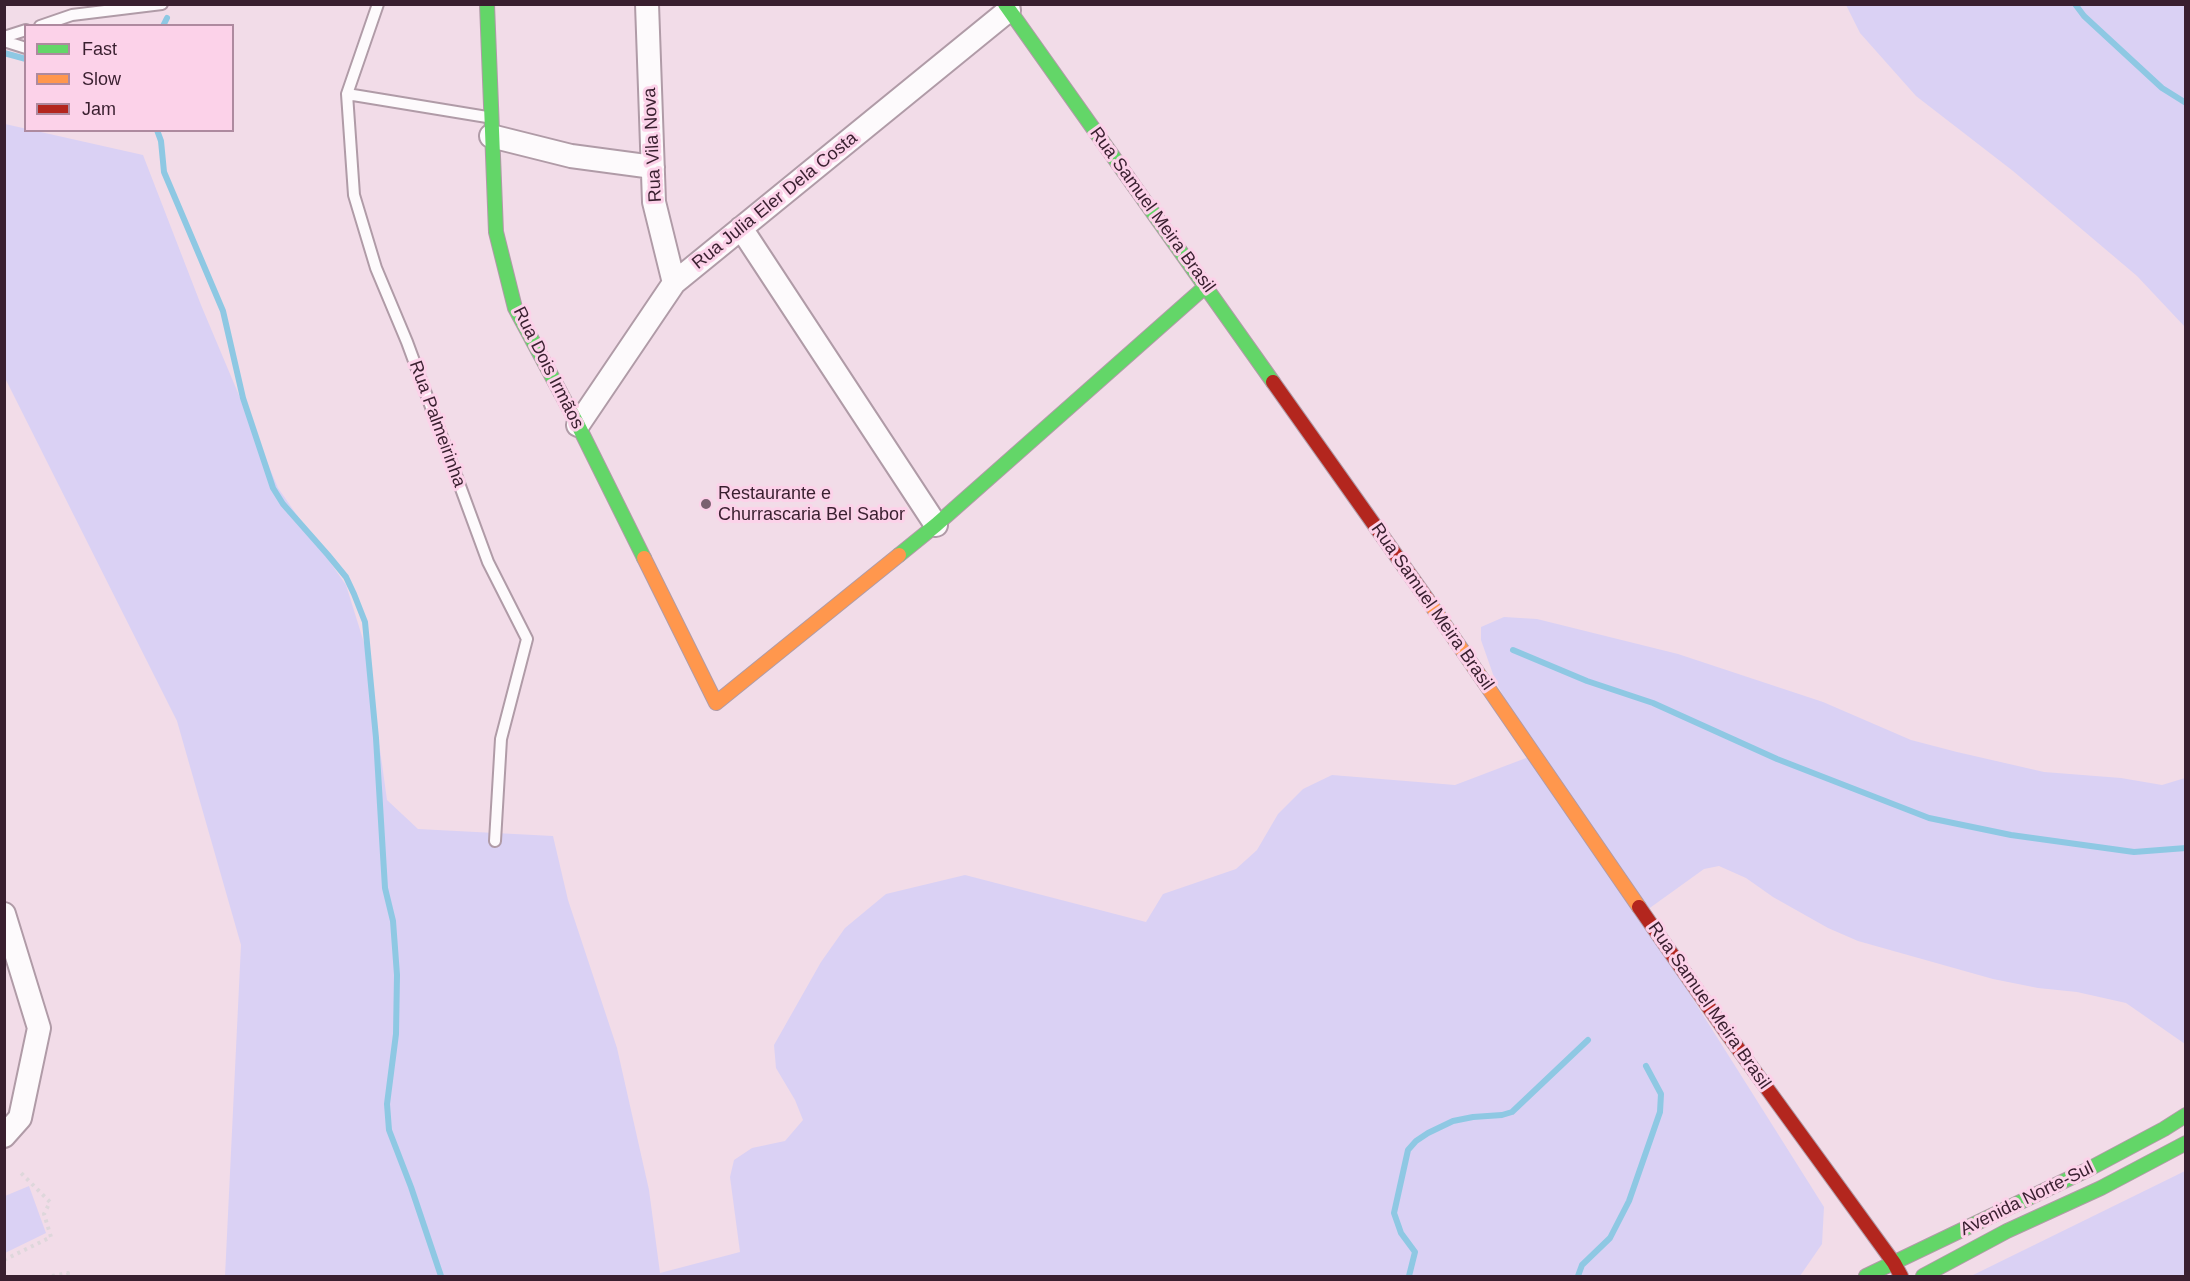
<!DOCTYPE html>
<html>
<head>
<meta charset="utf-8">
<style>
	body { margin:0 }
	#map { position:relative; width:2190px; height:1281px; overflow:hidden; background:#f2dce8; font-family:Arial,sans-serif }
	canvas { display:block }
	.frame { position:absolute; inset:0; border:6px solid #391f2f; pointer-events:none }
	.legend { position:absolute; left:24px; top:24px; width:210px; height:108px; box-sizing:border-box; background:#fcd2e9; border:2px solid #ae8a9f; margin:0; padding:8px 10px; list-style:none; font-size:18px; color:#391f2f }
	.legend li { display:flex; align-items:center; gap:12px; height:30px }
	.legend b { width:30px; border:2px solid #ae8a9f }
</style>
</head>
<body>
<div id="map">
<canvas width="2190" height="1281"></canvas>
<div class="frame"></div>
<ul class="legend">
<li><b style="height:8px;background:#63d668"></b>Fast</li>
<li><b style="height:8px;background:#ff974d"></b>Slow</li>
<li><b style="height:8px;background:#b3261e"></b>Jam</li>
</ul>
</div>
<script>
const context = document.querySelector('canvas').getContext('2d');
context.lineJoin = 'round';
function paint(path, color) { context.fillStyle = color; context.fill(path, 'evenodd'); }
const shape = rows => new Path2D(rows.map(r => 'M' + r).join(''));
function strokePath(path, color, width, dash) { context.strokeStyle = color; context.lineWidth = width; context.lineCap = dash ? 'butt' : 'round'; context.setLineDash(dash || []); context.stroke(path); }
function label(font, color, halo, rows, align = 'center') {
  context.font = font + ' Arial,sans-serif'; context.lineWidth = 6; context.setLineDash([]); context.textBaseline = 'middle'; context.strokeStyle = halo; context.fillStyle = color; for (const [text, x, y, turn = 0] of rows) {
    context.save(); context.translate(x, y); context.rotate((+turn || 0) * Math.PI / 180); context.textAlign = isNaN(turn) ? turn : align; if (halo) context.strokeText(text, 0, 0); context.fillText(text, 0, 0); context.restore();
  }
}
paint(shape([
	[1846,5,2185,5,2185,327,2137,276,2013,171,1916,96,1860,33],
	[5,124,143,155,201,305,278,488,346,585,366,649,387,800,418,829,553,836,568,900,617,1048,649,1190,660,1273,740,1252,730,1177,734,1160,752,1148,785,1141,803,1120,795,1100,776,1068,774,1045,821,962,845,928,886,894,965,875,1146,922,1163,894,1236,869,1257,850,1278,814,1303,789,1332,775,1455,785,1534,755,1495,680,1481,640,1481,627,1504,617,1537,619,1678,654,1823,702,1911,740,1957,752,2044,772,2121,778,2162,785,2185,778,2185,1044,2126,1003,2077,992,2038,988,1993,979,1858,941,1828,928,1773,897,1746,878,1719,866,1704,869,1640,915,1824,1207,1822,1244,1800,1276,225,1276,241,945,177,721,5,378],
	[2185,1171,2185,1276,1971,1276],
	[29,1186,46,1233,5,1253,5,1196]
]), '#dad1f4');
strokePath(shape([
	[2075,4,2084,16,2162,88,2186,103],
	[163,26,167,18],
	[4,53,26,59],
	[157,130,161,141,164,172,223,311,243,398,273,488,283,504,328,555,346,577,354,594,365,622,376,738,385,888,393,921,397,975,396,1034,387,1104,389,1130,411,1187,441,1276],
	[1513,650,1587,681,1653,703,1777,759,1929,818,2011,835,2134,852,2186,848],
	[1409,1276,1415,1252,1401,1233,1394,1213,1408,1150,1416,1141,1428,1133,1453,1121,1473,1117,1502,1115,1512,1112,1588,1040],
	[1578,1276,1582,1265,1610,1238,1629,1201,1660,1112,1661,1094,1646,1066]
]), '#8ec8e3', 6);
const lane = shape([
	[378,4,347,94,354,195,376,268,407,342,488,562,527,639,501,739,495,841],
	[40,26,72,15,162,4],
	[4,37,26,30],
	[4,41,26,48],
	[347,94,487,117]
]);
const street = shape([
	[647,4,654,202,674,283],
	[491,136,571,156,653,167],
	[741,228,936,525],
	[578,425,674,283,1009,10],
	[4,914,39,1028,20,1118,4,1136]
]);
const fast = shape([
	[487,4,496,232,515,308,578,425,644,558],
	[1005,4,1273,382],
	[899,555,936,525,1206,286],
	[1866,1276,2087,1170,2164,1129,2186,1115],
	[1923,1276,2007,1231,2101,1188,2186,1143]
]);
const slow = shape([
	[644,558,716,703,899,555],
	[1427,599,1639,907]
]);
const jam = shape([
	[1273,382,1427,599],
	[1639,907,1726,1032,1894,1263,1901,1276]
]);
strokePath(lane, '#b09ba7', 14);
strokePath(street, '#b09ba7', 26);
strokePath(fast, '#b09ba7', 16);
strokePath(slow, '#b09ba7', 16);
strokePath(jam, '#b09ba7', 16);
strokePath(shape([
	[4,1260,51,1237,44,1214,50,1202,19,1171],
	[52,1276,68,1273,68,1276]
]), '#ded7db', 4, [3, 4.5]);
strokePath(lane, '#fdfafc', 10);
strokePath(street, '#fdfafc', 22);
strokePath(fast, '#63d668', 14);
strokePath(slow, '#ff974d', 14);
strokePath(jam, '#b3261e', 14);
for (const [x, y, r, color] of [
	[706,504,6,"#7a6170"]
]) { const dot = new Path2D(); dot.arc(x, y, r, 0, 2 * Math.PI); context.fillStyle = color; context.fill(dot); strokePath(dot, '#fcd2e9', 2); }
label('18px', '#391f2f', '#fcd2e9', [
	["Rua Vila Nova",653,145,-93],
	["Rua Julia Eler Dela Costa",775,201,-39],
	["Rua Samuel Meira Brasil",1152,210,54],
	["Rua Dois Irmãos",548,368,63],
	["Rua Palmeirinha",437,424,70],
	["Rua Samuel Meira Brasil",1432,607,55],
	["Rua Samuel Meira Brasil",1709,1006,55],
	["Avenida Norte-Sul",2027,1199,-26]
]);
label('18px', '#391f2f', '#fcd2e9', [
	["Restaurante e",718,494],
	["Churrascaria Bel Sabor",718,515]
], 'left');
</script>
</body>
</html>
